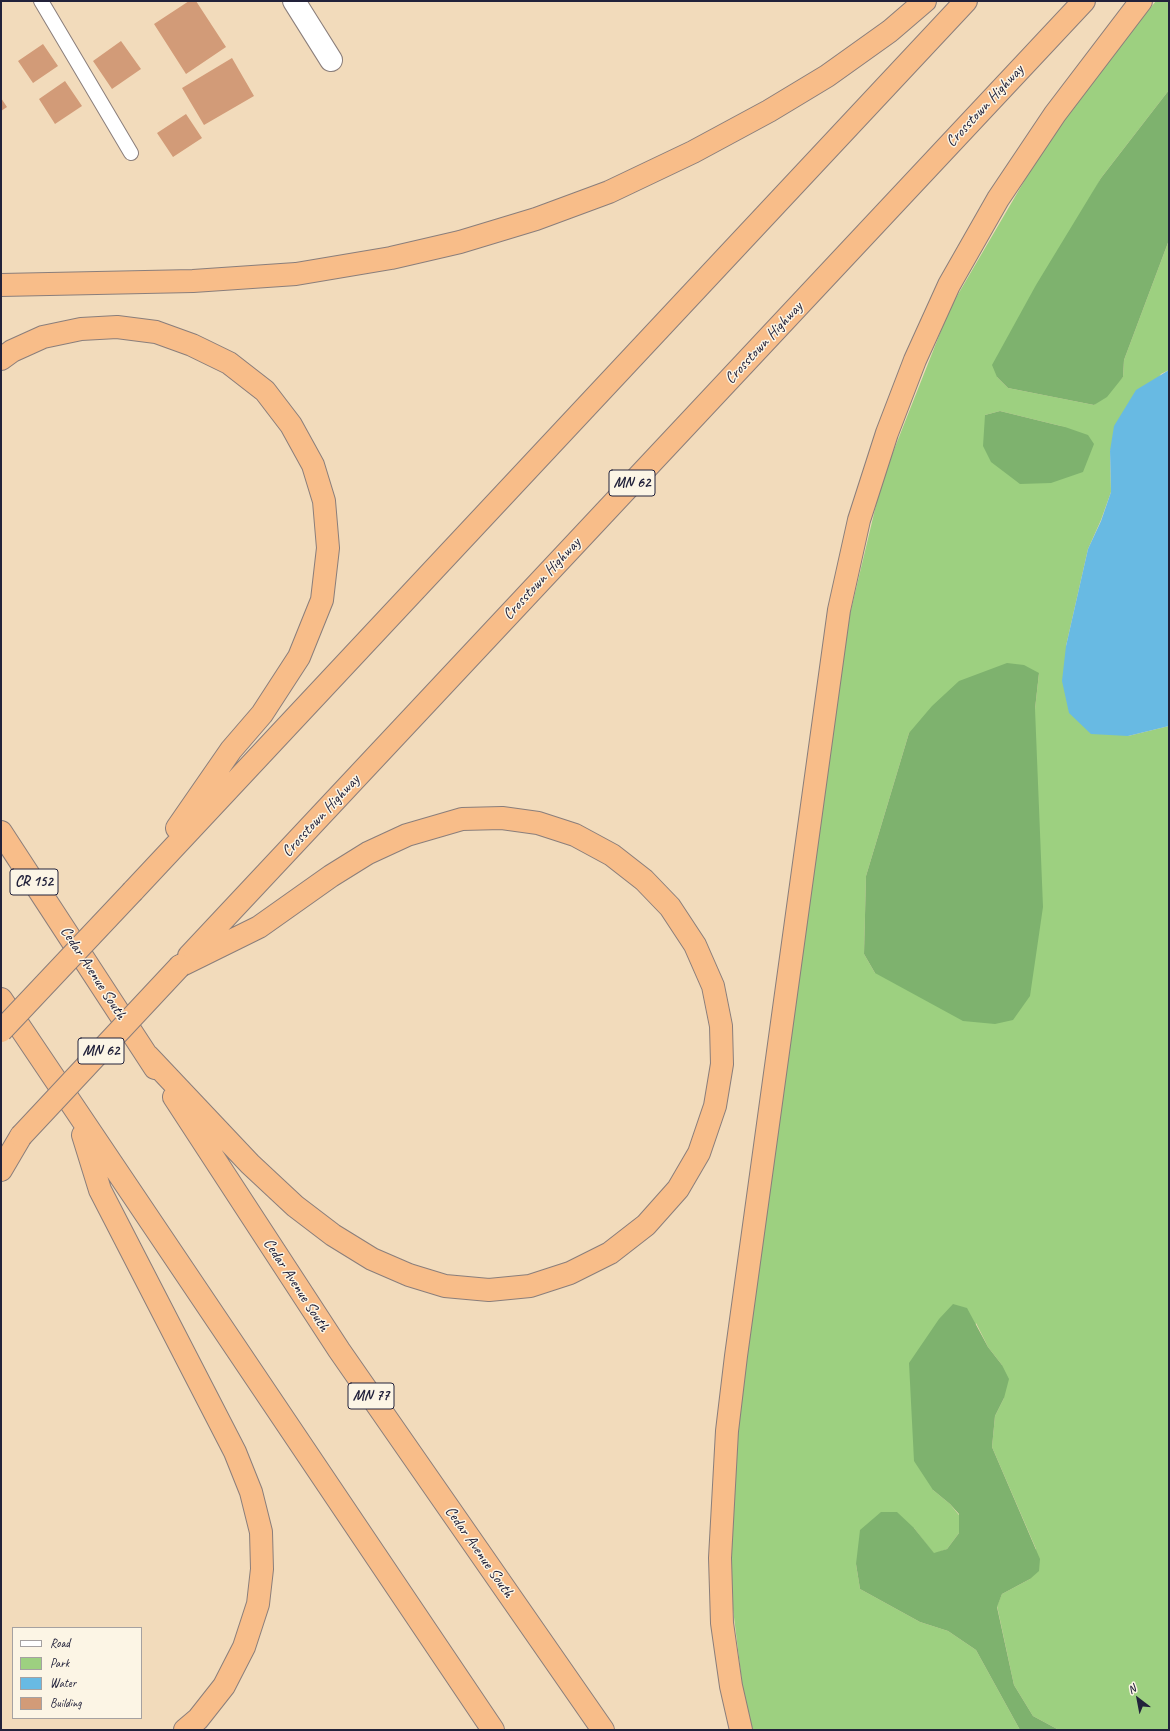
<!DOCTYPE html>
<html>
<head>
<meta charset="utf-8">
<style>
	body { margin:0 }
	#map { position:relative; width:1170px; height:1731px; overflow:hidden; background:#f2dbbb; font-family:Caveat,sans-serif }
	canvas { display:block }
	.frame { position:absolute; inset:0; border:2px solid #22223b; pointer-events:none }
	.legend { position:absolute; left:12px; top:1627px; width:130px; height:92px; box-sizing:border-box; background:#fcf5e5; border:1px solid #a5a1a1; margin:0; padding:5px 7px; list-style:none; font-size:12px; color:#22223b }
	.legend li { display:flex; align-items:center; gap:8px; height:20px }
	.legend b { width:20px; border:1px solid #a5a1a1 }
	.north { position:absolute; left:1118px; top:1679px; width:40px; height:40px; -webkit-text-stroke:3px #fcf5e5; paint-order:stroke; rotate:328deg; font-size:11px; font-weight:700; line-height:16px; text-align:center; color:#22223b }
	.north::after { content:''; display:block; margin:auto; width:14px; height:18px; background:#22223b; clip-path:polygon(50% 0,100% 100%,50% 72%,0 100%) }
</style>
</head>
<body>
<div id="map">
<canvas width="1170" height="1731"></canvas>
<div class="frame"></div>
<ul class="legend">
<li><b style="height:5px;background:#fff"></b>Road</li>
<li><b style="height:11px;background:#9dd080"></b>Park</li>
<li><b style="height:11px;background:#68bae3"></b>Water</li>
<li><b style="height:11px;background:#d29b78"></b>Building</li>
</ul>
<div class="north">N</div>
</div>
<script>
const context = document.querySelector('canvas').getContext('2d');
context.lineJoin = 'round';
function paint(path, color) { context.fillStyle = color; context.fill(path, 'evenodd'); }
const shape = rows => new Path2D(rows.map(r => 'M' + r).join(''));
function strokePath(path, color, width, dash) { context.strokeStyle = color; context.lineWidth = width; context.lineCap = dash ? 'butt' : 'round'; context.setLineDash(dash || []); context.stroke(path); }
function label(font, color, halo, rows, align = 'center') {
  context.font = font + ' Caveat,sans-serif'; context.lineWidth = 3; context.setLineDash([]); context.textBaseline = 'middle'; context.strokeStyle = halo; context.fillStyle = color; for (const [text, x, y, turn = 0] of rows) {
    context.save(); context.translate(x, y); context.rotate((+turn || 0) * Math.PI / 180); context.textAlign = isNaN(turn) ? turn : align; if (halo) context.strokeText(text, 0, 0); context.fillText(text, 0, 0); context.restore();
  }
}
paint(shape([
	[1156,1,1169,1,1169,90,1101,178,997,377,1008,388,1094,405,1123,377,1124,360,1169,240,1169,370,1161,374,1110,451,1111,492,1101,520,1088,549,1066,646,1128,736,1169,726,1169,1730,1059,1730,1033,1716,1014,1685,997,1606,1002,1594,1030,1579,1036,1549,992,1447,995,1416,1004,1398,1002,1365,988,1347,976,1323,933,1490,950,1504,959,1515,959,1533,947,1549,934,1554,914,1528,856,1564,860,1589,920,1622,948,1631,976,1650,1020,1730,753,1730,744,1699,729,1576,732,1452,850,614,882,480,950,308,1040,154,1106,62],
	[1000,411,1065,427,985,415],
	[1039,673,1035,709,875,973,864,954,866,876,909,733]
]), '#9dd080');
paint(shape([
	[1169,90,1169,240,1124,360,1123,377,1107,397,1094,405,1008,388,997,377,992,365,1036,285,1101,178],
	[1000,411,1065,427,1088,435,1094,444,1083,472,1051,483,1020,484,991,462,983,446,985,415],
	[1007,663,1024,665,1039,673,1035,709,1043,907,1030,996,1013,1020,995,1024,963,1021,875,973,864,954,866,876,909,733,932,706,959,681],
	[953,1304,967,1308,988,1347,1002,1365,1009,1379,1004,1398,995,1416,992,1447,1040,1559,1039,1571,1030,1579,1002,1594,997,1607,1014,1685,1033,1716,1059,1730,1020,1730,976,1650,948,1631,920,1622,860,1589,856,1564,860,1530,881,1512,897,1512,914,1528,934,1553,947,1549,959,1533,959,1514,950,1504,933,1490,914,1461,909,1363,939,1319]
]), '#7eb26e');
paint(shape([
	[1169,370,1169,726,1128,736,1091,734,1069,713,1062,681,1066,646,1088,549,1101,521,1111,492,1110,451,1114,426,1136,390]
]), '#68bae3');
paint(shape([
	[189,1,196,1,226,47,186,74,154,24],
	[121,41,141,69,112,89,93,61],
	[43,44,58,66,33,83,18,61],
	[232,58,254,96,204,125,182,88],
	[65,81,82,106,55,124,39,99],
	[1,98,7,107,1,111],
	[186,114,202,138,173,157,157,133]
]), '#d29b78');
const service = shape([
	[41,1,131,153]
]);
const minor = shape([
	[294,1,331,60]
]);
const motorway = shape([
	[1,285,193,281,296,274,391,258,460,242,536,219,609,192,693,152,769,111,827,76,890,31,925,1],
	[1,359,12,351,43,337,81,329,117,327,156,332,192,345,229,363,265,391,291,425,313,465,324,501,328,548,322,600,299,657,262,714,231,750,177,828],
	[1,832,155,1068],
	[133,891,966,1],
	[189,956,1084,1],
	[1,999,493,1730],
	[148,1056,250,1164,295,1206,333,1235,372,1259,409,1275,445,1286,489,1290,530,1286,570,1273,610,1253,646,1225,678,1189,699,1153,715,1106,722,1064,721,1026,713,986,695,945,670,907,644,880,612,855,575,835,538,823,502,818,462,819,407,835,368,853,331,876,259,927,180,966],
	[174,1097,339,1350,603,1730],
	[83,1135,100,1190,235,1452,251,1492,261,1532,262,1569,258,1604,244,1647,224,1686,198,1719,185,1730],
	[1,1170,21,1136],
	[741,1730,731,1686,722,1623,720,1558,727,1431,736,1356,839,610,859,520,887,433,915,360,949,285,998,199,1055,114,1141,1]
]);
strokePath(service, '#8a7e7b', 16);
strokePath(minor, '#8a7e7b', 24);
strokePath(motorway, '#8a7e7b', 24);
strokePath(service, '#fff', 14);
strokePath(minor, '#fff', 22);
strokePath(motorway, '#f8bd89', 22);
const motorwayBridge = shape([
	[1,1031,133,891],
	[21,1136,180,966]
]);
strokePath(motorwayBridge, '#8a7e7b', 24, []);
strokePath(motorwayBridge, '#f8bd89', 22);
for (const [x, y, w] of [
	[632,483,46],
	[34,882,48],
	[101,1051,46],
	[371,1396,46]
]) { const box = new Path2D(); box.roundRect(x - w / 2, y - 13, w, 26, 3); context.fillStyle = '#fcf5e5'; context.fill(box); strokePath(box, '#22223b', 1); }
label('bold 15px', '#22223b', null, [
	["MN 62",632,483],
	["CR 152",34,882],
	["MN 62",101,1051],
	["MN 77",371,1396]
]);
label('16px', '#22223b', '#fcf5e5', [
	["Crosstown Highway",985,106,-47],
	["Crosstown Highway",764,343,-47],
	["Crosstown Highway",542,579,-47],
	["Crosstown Highway",321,816,-47],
	["Cedar Avenue South",93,973,57],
	["Cedar Avenue South",296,1285,57],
	["Cedar Avenue South",479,1552,55]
]);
</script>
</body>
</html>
